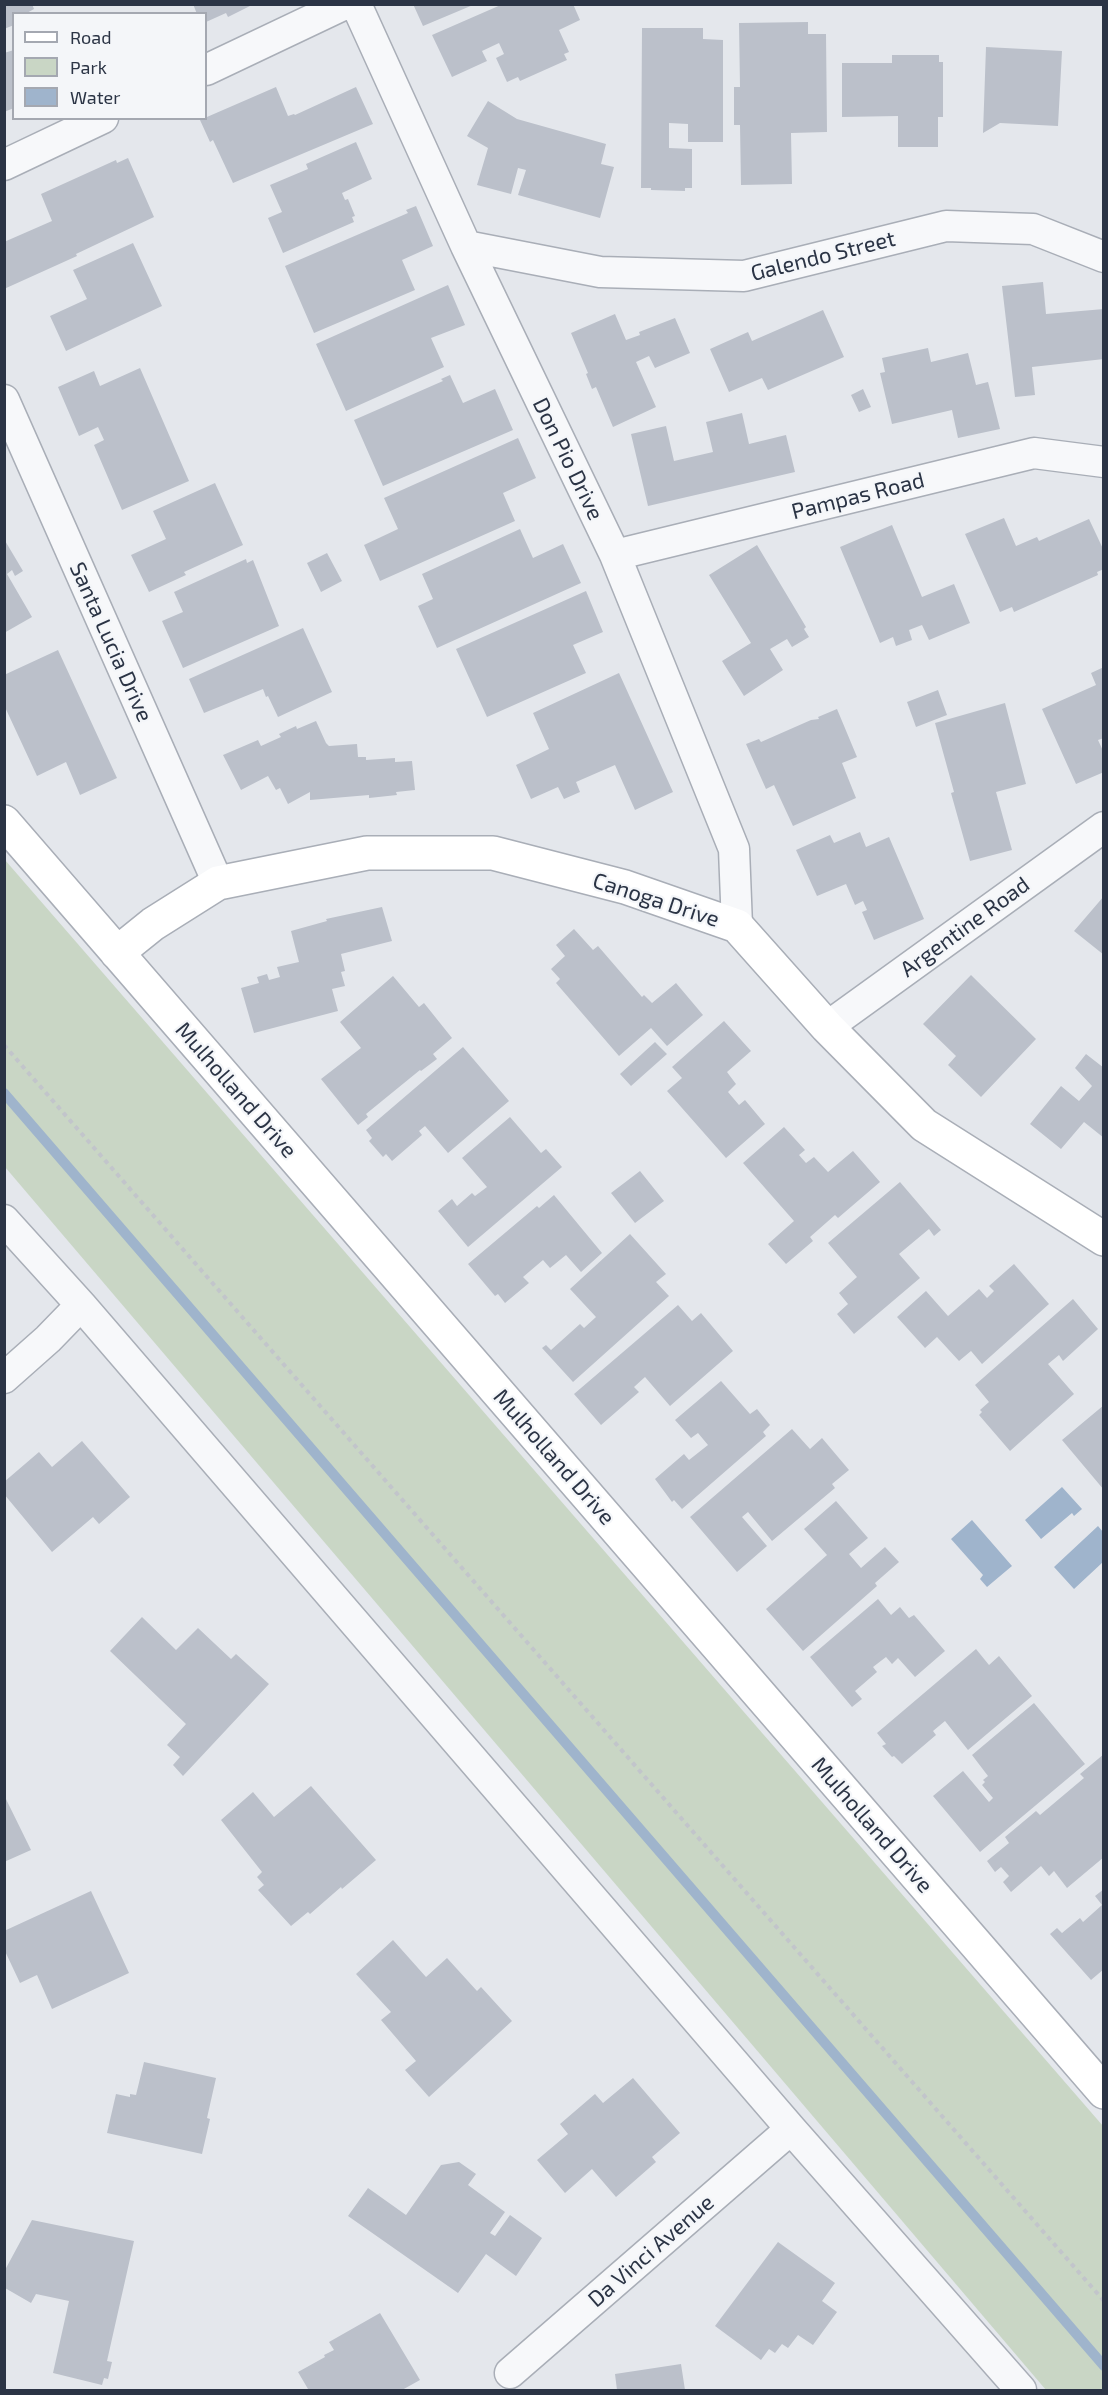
<!DOCTYPE html>
<html>
<head>
<meta charset="utf-8">
<style>
	body { margin:0 }
	#map { position:relative; width:1108px; height:2395px; overflow:hidden; background:#e4e7ec; font-family:"Exo 2",sans-serif }
	canvas { display:block }
	.frame { position:absolute; inset:0; border:6px solid #2b3445; pointer-events:none }
	.legend { position:absolute; left:12px; top:12px; width:195px; height:108px; box-sizing:border-box; background:#f4f6f9; border:2px solid #a4a8b1; margin:0; padding:8px 10px; list-style:none; font-size:18px; color:#2b3445 }
	.legend li { display:flex; align-items:center; gap:12px; height:30px }
	.legend b { width:30px; border:2px solid #a4a8b1 }
</style>
</head>
<body>
<div id="map">
<canvas width="1108" height="2395"></canvas>
<div class="frame"></div>
<ul class="legend">
<li><b style="height:8px;background:#fff"></b>Road</li>
<li><b style="height:16px;background:#c9d6c5"></b>Park</li>
<li><b style="height:16px;background:#9fb4cc"></b>Water</li>
</ul>
</div>
<script>
const context = document.querySelector('canvas').getContext('2d');
context.lineJoin = 'round';
function paint(path, color) { context.fillStyle = color; context.fill(path, 'evenodd'); }
const shape = rows => new Path2D(rows.map(r => 'M' + r).join(''));
function strokePath(path, color, width, dash) { context.strokeStyle = color; context.lineWidth = width; context.lineCap = dash ? 'butt' : 'round'; context.setLineDash(dash || []); context.stroke(path); }
function label(font, color, halo, rows, align = 'center') {
  context.font = font + ' "Exo 2",sans-serif'; context.lineWidth = 4.5; context.setLineDash([]); context.textBaseline = 'middle'; context.strokeStyle = halo; context.fillStyle = color; for (const [text, x, y, turn = 0] of rows) {
    context.save(); context.translate(x, y); context.rotate((+turn || 0) * Math.PI / 180); context.textAlign = isNaN(turn) ? turn : align; if (halo) context.strokeText(text, 0, 0); context.fillText(text, 0, 0); context.restore();
  }
}
paint(shape([
	[5,860,1103,2126,1103,2390,1046,2390,5,1167]
]), '#c9d6c5');
paint(shape([
	[1062,1487,1082,1509,1074,1516,1072,1513,1041,1539,1025,1520],
	[972,1520,1012,1566,987,1587,980,1579,983,1575,951,1539],
	[1098,1526,1103,1532,1103,1562,1074,1589,1054,1567]
]), '#9fb4cc');
strokePath(shape([
	[4,1093,1104,2366]
]), '#9fb4cc', 10);
paint(shape([
	[4,4,32,4,34,9,25,14,14,14,14,25,4,29],
	[193,4,254,4,228,17,226,13,206,22,206,14,197,14],
	[413,4,473,4,473,5,423,26],
	[503,4,573,4,580,20,559,30,569,52,564,54,567,60,520,81,518,77,507,82,496,58,504,54,499,43,482,51,487,61,452,77,432,35],
	[808,22,808,34,826,34,827,132,791,133,792,184,741,185,740,125,734,125,734,87,740,87,739,23],
	[642,28,703,28,703,39,723,40,723,142,688,142,688,124,669,123,669,148,692,149,692,188,685,188,685,191,651,190,651,188,641,188],
	[986,47,1062,51,1058,126,1000,123,983,133],
	[14,50,14,108,4,112,4,53],
	[892,55,939,55,939,62,943,62,943,117,938,117,938,147,898,147,898,116,842,117,842,63,892,63],
	[276,87,288,116,294,114,295,115,356,87,373,124,233,183,213,140,210,142,200,120],
	[488,101,517,119,606,144,601,164,614,167,600,218,518,195,526,170,518,168,511,194,477,185,488,148,467,136],
	[356,142,372,179,342,193,345,200,348,199,355,216,352,217,354,222,283,253,268,218,282,212,270,185,308,169,306,164],
	[128,158,154,217,76,254,77,256,4,289,4,242,52,221,41,194,116,160,117,163],
	[416,206,433,246,402,260,415,290,314,333,285,266,408,213,406,210],
	[133,243,162,306,66,351,50,316,87,299,73,270],
	[1043,282,1046,314,1104,309,1104,359,1032,367,1035,395,1015,397,1002,286],
	[448,285,465,325,431,338,444,367,346,411,316,344],
	[823,310,844,357,768,390,762,378,729,392,710,349,748,332,752,341],
	[615,314,626,340,640,335,639,332,675,318,690,353,655,368,649,356,636,362,656,407,613,427,596,387,592,389,586,374,588,373,571,333],
	[928,348,931,362,968,353,976,385,988,382,1000,429,958,438,952,410,892,424,880,373,885,372,882,358],
	[140,368,189,481,122,510,94,445,104,440,98,427,79,436,58,387,94,371,100,386],
	[450,375,463,403,495,389,513,430,383,486,354,420,443,381,441,379],
	[863,389,871,407,859,412,851,395],
	[742,413,749,444,786,435,795,472,648,506,631,434,666,426,674,461,713,452,706,422],
	[518,438,536,478,503,493,515,521,380,581,364,545,398,529,384,498],
	[215,483,243,545,184,572,186,575,149,592,131,555,166,539,153,511],
	[1004,518,1016,546,1037,537,1039,541,1089,519,1104,551,1104,569,1097,572,1098,575,1014,612,1012,607,1000,612,965,534],
	[892,525,922,597,954,584,970,623,929,640,922,625,909,630,912,640,896,646,893,637,880,643,840,547],
	[520,529,533,558,563,544,581,583,437,648,418,606,433,599,422,574],
	[4,539,23,571,15,576,12,570,7,574,32,617,4,633],
	[757,545,806,627,804,629,809,637,792,647,787,639,770,649,783,670,744,696,722,661,751,643,709,575],
	[327,553,342,581,321,592,307,563],
	[246,559,247,563,253,560,279,626,183,668,162,621,183,612,174,592],
	[586,591,603,632,573,645,586,673,487,717,456,649],
	[303,628,332,692,278,717,268,696,266,697,263,689,204,713,189,679],
	[58,650,117,778,80,795,66,762,37,776,4,705,4,675],
	[1104,667,1104,738,1098,740,1104,753,1104,772,1076,784,1042,709,1096,685,1091,673],
	[619,673,673,792,635,810,615,765,576,782,580,792,564,799,558,787,531,799,516,765,549,749,533,713],
	[938,690,947,715,916,727,907,702],
	[1005,703,1026,784,996,792,1012,850,970,861,951,793,954,792,935,723],
	[837,709,857,757,842,763,856,798,793,826,774,785,766,789,746,744,759,739,761,742,811,720,819,719,818,717],
	[316,721,326,743,329,746,357,744,358,757,366,757,366,760,395,758,395,762,412,761,415,790,396,792,397,795,369,798,369,795,310,800,310,792,288,804,280,788,276,790,268,776,241,790,223,755,258,740,261,746,281,737,279,734,296,726,297,729],
	[860,832,866,847,889,837,924,919,874,940,862,912,867,910,863,901,855,905,846,884,817,896,796,850,830,835,834,843],
	[1104,896,1104,955,1074,931],
	[382,907,392,941,341,954,345,971,341,972,345,986,332,989,338,1011,254,1033,241,988,259,983,257,977,267,974,269,980,280,977,277,967,299,962,291,931,327,921,326,919],
	[574,929,593,950,598,946,642,997,644,995,652,1003,676,983,703,1015,667,1046,651,1028,619,1056,556,983,560,979,551,969,565,956,556,945],
	[971,975,1036,1039,981,1097,948,1065,956,1056,923,1024],
	[393,976,419,1007,424,1003,452,1038,433,1054,437,1059,421,1071,420,1070,366,1114,368,1117,358,1125,321,1079,361,1048,340,1022],
	[724,1021,751,1051,727,1072,736,1084,728,1092,739,1105,745,1100,765,1124,726,1158,667,1091,682,1078,672,1067],
	[655,1042,667,1054,631,1086,620,1074],
	[463,1047,509,1101,448,1153,425,1126,419,1131,422,1135,392,1161,386,1154,383,1157,369,1141,372,1138,366,1130],
	[1086,1054,1104,1068,1104,1138,1084,1122,1061,1149,1030,1124,1061,1086,1079,1101,1092,1086,1075,1068],
	[510,1117,541,1153,546,1149,562,1167,468,1247,438,1211,452,1199,457,1206,472,1193,475,1196,487,1187,462,1158],
	[784,1127,805,1150,799,1155,806,1163,814,1157,828,1172,853,1151,880,1182,838,1218,835,1215,810,1237,813,1241,786,1264,768,1244,794,1221,743,1163],
	[640,1171,664,1201,635,1223,611,1193],
	[900,1182,941,1230,934,1236,929,1229,899,1254,920,1278,854,1334,837,1314,848,1304,839,1293,857,1277,828,1243],
	[554,1195,602,1253,581,1272,566,1255,550,1268,543,1260,523,1277,529,1283,505,1303,498,1294,495,1296,468,1264,537,1206,539,1208],
	[630,1234,666,1274,656,1282,669,1296,573,1382,542,1348,546,1345,551,1350,580,1324,584,1328,596,1317,570,1289],
	[1014,1264,1049,1304,982,1364,971,1351,959,1361,937,1337,925,1348,897,1317,926,1291,948,1316,979,1289,987,1298,994,1291,989,1286],
	[1073,1299,1098,1329,1063,1361,1059,1355,1048,1364,1074,1394,1010,1451,979,1415,982,1412,980,1410,989,1402,975,1385],
	[678,1305,692,1321,701,1313,733,1351,670,1406,645,1377,634,1387,639,1392,601,1425,574,1394],
	[721,1381,750,1414,757,1409,770,1425,763,1432,766,1436,682,1509,674,1500,672,1502,655,1479,684,1454,689,1460,708,1445,698,1433,691,1438,675,1420],
	[1104,1405,1104,1490,1062,1440],
	[792,1429,810,1449,822,1438,849,1470,832,1484,835,1488,772,1541,748,1512,742,1517,767,1546,737,1572,690,1517],
	[82,1441,130,1497,99,1524,93,1517,52,1552,4,1494,4,1482,39,1452,52,1467],
	[836,1501,868,1538,849,1554,861,1568,885,1547,899,1562,875,1583,877,1586,803,1651,766,1609,827,1555,804,1529],
	[878,1599,891,1615,900,1607,909,1618,914,1615,945,1651,915,1677,898,1658,892,1664,886,1657,873,1667,877,1672,855,1691,862,1699,852,1707,810,1657],
	[142,1617,176,1650,198,1628,231,1659,236,1654,269,1684,183,1776,173,1765,180,1757,167,1745,186,1724,110,1651],
	[976,1649,989,1665,999,1656,1032,1696,968,1750,945,1721,933,1731,936,1735,902,1764,894,1756,892,1757,882,1746,886,1744,877,1733],
	[1034,1703,1085,1764,980,1852,933,1796,963,1771,989,1802,993,1798,982,1785,985,1782,983,1780,988,1776,972,1755],
	[1104,1754,1104,1857,1067,1888,1054,1871,1049,1876,1041,1866,1011,1892,1003,1882,1009,1876,1001,1867,995,1872,987,1861,1009,1843,1005,1837,1036,1811,1040,1815,1084,1778,1080,1774],
	[311,1786,376,1860,342,1889,341,1887,310,1914,308,1912,291,1926,258,1890,264,1885,257,1877,262,1872,221,1820,253,1792,274,1817],
	[4,1795,31,1850,4,1862],
	[1104,1889,1104,1969,1091,1980,1050,1934,1057,1928,1062,1933,1080,1918,1083,1922,1102,1905,1095,1896],
	[91,1891,129,1973,52,2009,37,1975,20,1983,4,1949,4,1931],
	[393,1940,426,1977,447,1958,477,1991,481,1987,512,2021,429,2097,405,2070,416,2061,381,2020,391,2012,356,1974],
	[144,2062,216,2078,207,2118,210,2119,202,2154,107,2133,116,2094,130,2097,130,2094,136,2095],
	[633,2078,680,2133,652,2157,656,2162,616,2197,592,2169,565,2193,537,2160,568,2134,560,2124,595,2094,603,2103],
	[459,2162,476,2174,468,2185,505,2212,490,2233,495,2236,510,2215,542,2238,516,2276,486,2254,458,2293,348,2216,368,2188,406,2215,441,2165],
	[32,2220,134,2241,107,2361,112,2362,108,2379,104,2378,102,2385,53,2373,69,2301,36,2294,31,2303,5,2288,5,2270],
	[778,2242,835,2283,822,2301,837,2312,813,2345,798,2335,788,2348,782,2344,775,2353,769,2349,761,2360,715,2326],
	[380,2313,420,2380,402,2390,305,2390,308,2389,298,2372,325,2357,324,2355,334,2350,329,2342],
	[681,2364,685,2390,617,2390,615,2374]
]), '#bbc0ca');
const street = shape([
	[356,4,466,246,615,555,734,849,737,926],
	[206,70,345,4],
	[4,165,103,118],
	[466,246,600,272,744,276,946,226,1033,229,1104,257],
	[4,400,218,883],
	[615,555,1034,453,1104,462],
	[827,1027,1104,827],
	[4,1220,81,1305,791,2129,1021,2390],
	[4,1378,48,1339,81,1305],
	[510,2373,791,2129]
]);
const secondary = shape([
	[4,822,1104,2092],
	[117,953,153,924,218,883,367,853,493,853,625,887,737,926,827,1027,924,1125,1104,1239]
]);
strokePath(street, '#a9aeb7', 33);
strokePath(secondary, '#a9aeb7', 36);
strokePath(shape([
	[4,1045,1104,2301]
]), '#c2c5cb', 4, [4.5, 4.5]);
strokePath(street, '#f7f8fa', 30);
strokePath(secondary, '#fff', 33);
label('22px', '#2b3445', '#f4f6f9', [
	["Galendo Street",823,256,-14],
	["Don Pio Drive",568,459,64],
	["Pampas Road",858,496,-14],
	["Santa Lucia Drive",111,642,66],
	["Canoga Drive",656,900,18],
	["Argentine Road",965,927,-36],
	["Mulholland Drive",236,1090,49],
	["Mulholland Drive",554,1457,49],
	["Mulholland Drive",872,1825,49],
	["Da Vinci Avenue",651,2251,-41]
]);
</script>
</body>
</html>
